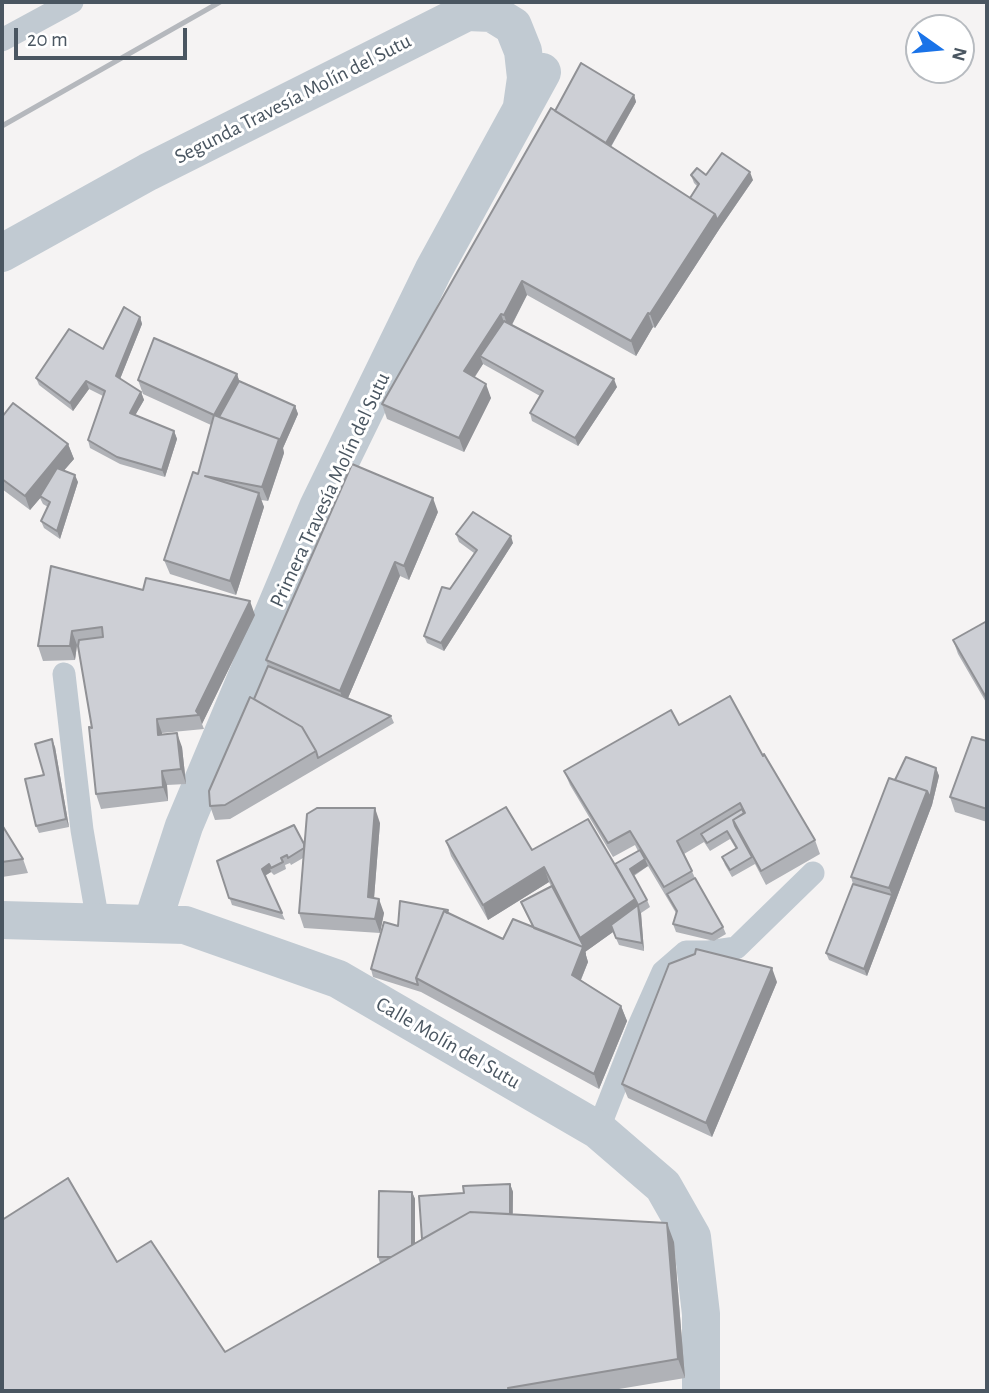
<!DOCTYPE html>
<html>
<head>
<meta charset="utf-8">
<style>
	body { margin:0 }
	#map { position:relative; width:989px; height:1393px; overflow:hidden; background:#f5f3f3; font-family:"Alegreya Sans",sans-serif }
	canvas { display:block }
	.frame { position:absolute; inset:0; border:4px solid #4a5661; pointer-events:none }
	.north { position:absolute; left:905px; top:14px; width:70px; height:70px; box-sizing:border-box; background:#fff; border:2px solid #b7bbc0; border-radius:50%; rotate:105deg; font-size:19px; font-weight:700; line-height:28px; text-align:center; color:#4a5661 }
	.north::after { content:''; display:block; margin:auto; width:24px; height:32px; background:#1a73e8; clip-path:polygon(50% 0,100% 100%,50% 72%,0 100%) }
	.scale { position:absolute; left:14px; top:28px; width:173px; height:32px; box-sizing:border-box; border:4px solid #4a5661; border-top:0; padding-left:9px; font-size:21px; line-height:24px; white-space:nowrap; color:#4a5661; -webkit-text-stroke:5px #fff; paint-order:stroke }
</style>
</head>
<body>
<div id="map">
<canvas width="989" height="1393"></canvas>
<div class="frame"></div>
<div class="north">N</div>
<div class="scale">20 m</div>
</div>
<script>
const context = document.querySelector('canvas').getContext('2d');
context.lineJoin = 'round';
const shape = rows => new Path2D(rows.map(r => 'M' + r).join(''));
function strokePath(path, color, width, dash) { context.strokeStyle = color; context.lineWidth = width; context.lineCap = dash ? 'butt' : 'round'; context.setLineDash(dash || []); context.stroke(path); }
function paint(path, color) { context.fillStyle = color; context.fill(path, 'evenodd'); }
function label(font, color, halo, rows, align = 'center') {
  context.font = font + ' "Alegreya Sans",sans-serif'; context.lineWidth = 6; context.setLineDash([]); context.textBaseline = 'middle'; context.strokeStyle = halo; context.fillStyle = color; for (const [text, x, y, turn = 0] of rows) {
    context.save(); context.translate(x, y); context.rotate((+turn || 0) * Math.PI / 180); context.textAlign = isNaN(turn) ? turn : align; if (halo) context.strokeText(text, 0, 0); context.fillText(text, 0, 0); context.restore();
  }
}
strokePath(shape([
	[2,40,72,2],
	[64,674,82,830,98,922],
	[598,1130,639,1026,663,972,686,952,709,952,736,948,813,873]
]), '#c1cad2', 23);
strokePath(shape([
	[2,253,148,172,467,12,492,13,513,26,523,51,526,78,522,106],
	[2,920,185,925,338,979,598,1130,663,1186,692,1237,701,1314,701,1391],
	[152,924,184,826,318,507,433,271,542,72]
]), '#c1cad2', 38);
strokePath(shape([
	[2,126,220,2]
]), '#b5b8bd', 5);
paint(shape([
	[634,95,636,102,611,147,690,198,697,186,694,183,691,175,706,175,753,180,720,228,655,328,653,327,636,356,527,295,512,325,617,387,578,446,532,421,530,413,540,396,483,364,475,377,491,398,464,452,387,419,382,404,555,111],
	[140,317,142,324,120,379,141,392,144,400,135,415,174,431,177,439,165,477,120,464,90,448,88,440,103,396,89,389,73,411,39,385,36,378,103,349],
	[237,374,239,381,295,406,298,414,283,448,284,453,268,501,261,500,264,507,236,595,170,574,164,560,198,474,211,425,143,394,138,380],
	[2,417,68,444,74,459,63,471,78,482,60,539,44,528,41,521,48,507,43,504,40,498,30,510,2,489],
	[438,512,409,580,400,576,348,698,391,716,394,723,230,819,215,820,210,806,268,666,266,660],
	[456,534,513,543,444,651,427,643,424,636,450,589,474,553,459,542],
	[143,590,255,615,202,724,204,729,162,733,162,735,182,747,186,784,167,785,168,801,101,809,96,794,92,728,78,645,77,645,75,660,43,661,38,646],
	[987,621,987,704,958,654,953,640],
	[679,725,763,756,815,840,820,854,766,885,755,864,732,877,725,865,722,857,736,849,730,839,710,851,704,842,684,854,695,878,723,927,726,934,714,941,676,932,673,924,676,913,648,866,634,876,647,900,650,907,641,913,644,951,619,945,613,932,585,952,588,962,581,980,621,1006,627,1021,599,1089,421,992,373,977,371,969,398,926,448,910,449,914,503,939,533,927,521,902,551,886,549,882,488,920,451,856,446,841,532,850,615,864,638,851,635,845,613,857,570,785,564,771],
	[987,741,987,822,955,812,950,797],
	[55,747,69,827,39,833,36,826,44,775],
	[936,768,939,776,932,805,867,976,829,960,826,953,853,884,851,877,895,780],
	[380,823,374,898,384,913,380,933,304,928,299,913,303,858,291,865,290,863,285,865,286,869,274,875,271,872,265,876,285,920,232,905,217,861,304,844],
	[2,825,23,859,28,873,2,877],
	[777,982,712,1137,628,1098,622,1084],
	[510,1184,513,1192,513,1214,674,1242,685,1378,607,1391,2,1391,117,1262,225,1352,380,1263,378,1257,412,1192,415,1199,415,1243,422,1239,464,1193]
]), '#b0b2b7');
paint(shape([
	[634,95,636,102,606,155,604,147],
	[750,172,753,180,720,228,655,328,650,314,715,214],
	[522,281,527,295,509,330,504,315],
	[648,313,653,327,636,356,631,341],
	[501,314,506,328,480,356,483,364,469,385,464,371],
	[140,317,142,324,118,384,116,376],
	[237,374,242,389,223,423,214,415],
	[614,379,617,387,578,446,575,438],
	[86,381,89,389,73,411,70,403],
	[486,384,491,398,464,452,459,438],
	[141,392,144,400,132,421,130,413],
	[295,406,298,414,283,448,284,453,268,501,262,487,279,439],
	[174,431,177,439,165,477,162,470],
	[68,444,74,459,30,510,25,496],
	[75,475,78,482,60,539,57,531],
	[259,493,264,507,236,595,230,581],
	[433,498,438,512,409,580,404,566],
	[511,536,513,543,444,651,441,643],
	[395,562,400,576,345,705,340,691],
	[250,601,255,615,202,724,199,715,196,711],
	[72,631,77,645,75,660,70,646],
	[157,719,162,733,163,749,158,735],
	[177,733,182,747,186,784,181,769],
	[52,739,55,747,69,827,66,819],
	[936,768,939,776,932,805,867,976,864,969,892,895,889,888],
	[162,771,167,785,168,801,163,787],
	[375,808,380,823,373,911,368,897],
	[645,859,648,866,632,876,630,869],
	[269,864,271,872,264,876,262,869],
	[544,867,549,882,488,920,483,905],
	[379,899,384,913,380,933,375,919],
	[635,899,641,913,644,951,642,943,611,925,613,932,585,952,580,938],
	[583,945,588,962,577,989,572,975],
	[772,968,777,982,712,1137,706,1123],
	[621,1006,627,1021,599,1089,594,1074],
	[510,1184,513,1192,512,1234,509,1226],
	[412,1192,415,1199,415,1265,413,1257],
	[667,1223,674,1242,685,1378,678,1359]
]), '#909195');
const building = shape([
	[581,63,634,95,606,143,555,111,581,63],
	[551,108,715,214,650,314,648,313,631,341,522,281,504,315,501,314,464,371,486,384,459,438,382,404,551,108],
	[722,153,750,172,717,220,715,214,690,198,699,184,691,175,697,168,706,175,722,153],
	[124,307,140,317,116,376,141,392,130,413,174,431,162,470,117,457,88,440,105,391,86,381,70,403,36,378,69,329,103,349,124,307],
	[504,321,614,379,575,438,530,413,543,391,480,356,504,321],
	[154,338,237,374,214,415,279,439,262,487,205,476,259,493,230,581,164,560,193,472,198,474,214,415,138,380,154,338],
	[239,381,295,406,280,440,279,439,219,417,239,381],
	[13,403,68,444,25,496,2,479,2,417,13,403],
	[352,464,433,498,404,566,395,562,340,691,266,660,352,464],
	[57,468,75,475,57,531,41,521,50,502,40,496,57,468],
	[473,512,511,536,441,643,424,636,442,587,450,589,477,550,456,534,473,512],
	[51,566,143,590,146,578,250,601,196,711,199,715,157,719,158,735,177,733,181,769,162,771,163,787,96,794,89,727,92,728,78,646,79,640,103,637,102,627,72,631,70,646,38,646,51,566],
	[987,621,987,699,953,640,987,621],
	[268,666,391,716,318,758,316,751,302,727,254,699,268,666],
	[730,696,763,756,764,754,815,840,761,871,733,820,745,813,740,803,677,841,692,871,664,887,630,831,608,843,564,771,671,710,679,725,730,696],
	[250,697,302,727,316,751,225,805,210,806,209,791,250,697],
	[972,737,987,741,987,809,950,797,972,737],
	[52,739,66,819,36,826,25,779,44,775,35,744,52,739],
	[906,757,936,768,930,798,927,791,895,780,906,757],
	[889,778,927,791,889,888,851,877,889,778],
	[506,807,532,850,588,819,635,899,580,938,544,867,483,905,446,841,506,807],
	[317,808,375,808,368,897,379,899,375,919,299,913,307,814,317,808],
	[742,809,744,813,733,820,735,826,752,857,730,870,722,857,737,848,727,831,707,843,701,834,742,809],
	[2,825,23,859,2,862,2,825],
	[294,825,304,844,304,848,288,858,287,855,281,858,283,862,271,868,269,864,262,869,282,913,229,898,217,861,294,825],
	[640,850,645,859,630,869,647,900,638,905,642,943,616,938,611,925,638,905,635,899,615,864,640,850],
	[695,878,723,927,712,934,673,924,677,911,667,894,695,878],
	[853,884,892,895,864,969,826,953,853,884],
	[552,886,583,945,585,954,583,947,534,928,521,902,552,886],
	[400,901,448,910,447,913,444,911,416,978,418,985,371,969,384,922,398,926,400,901],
	[444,911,503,939,513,919,583,947,572,975,621,1006,594,1074,416,978,444,911],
	[696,949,772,968,706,1123,622,1084,669,964,695,954,696,949],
	[68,1178,117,1262,151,1241,225,1352,470,1212,667,1223,678,1359,508,1388,509,1391,2,1391,2,1220,68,1178],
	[510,1184,510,1214,470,1212,422,1239,419,1196,464,1193,463,1186,510,1184],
	[379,1191,412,1192,412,1245,391,1257,378,1257,379,1191]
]);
paint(building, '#cdcfd5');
strokePath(building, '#909195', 2);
label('21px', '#4a5661', '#fff', [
	["Segunda Travesía Molín del Sutu",293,99,-27],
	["Primera Travesía Molín del Sutu",330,490,-65],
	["Calle Molín del Sutu",448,1043,30]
]);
</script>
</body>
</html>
